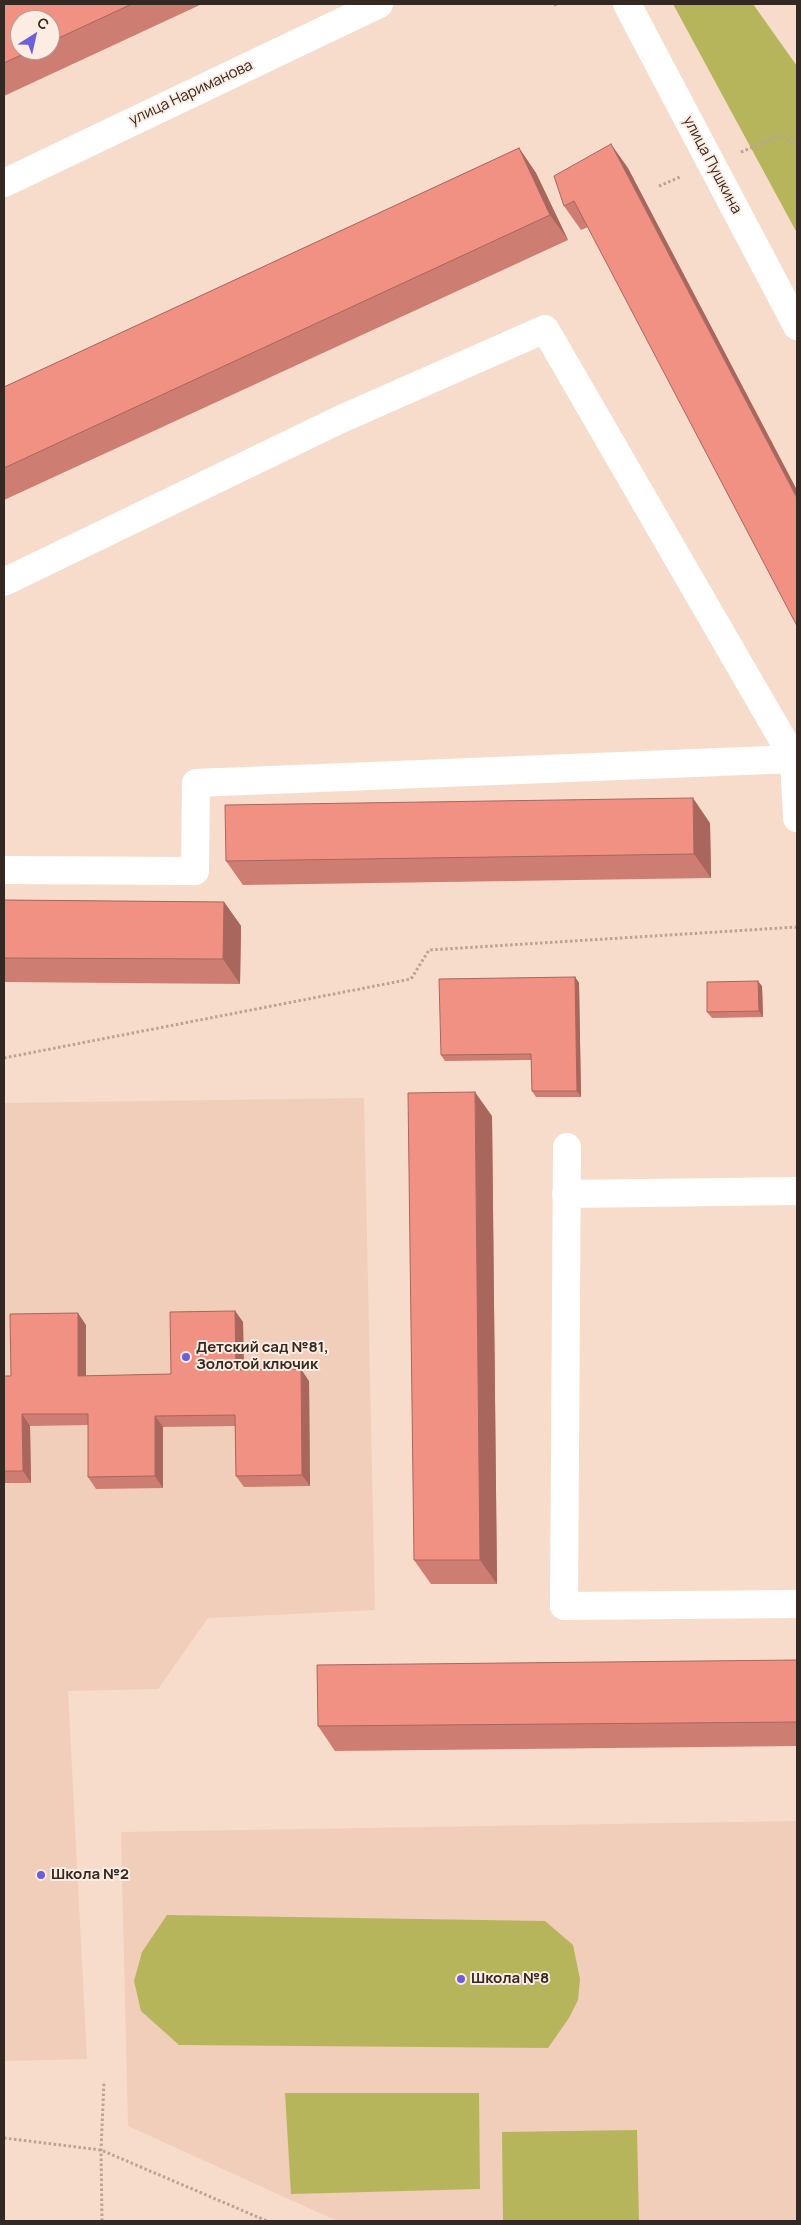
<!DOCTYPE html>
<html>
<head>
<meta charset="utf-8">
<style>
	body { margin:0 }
	#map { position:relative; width:801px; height:2225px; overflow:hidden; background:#f7dccb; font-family:Manrope,sans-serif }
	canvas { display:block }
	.frame { position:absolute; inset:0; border:5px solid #332922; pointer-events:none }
	.north { position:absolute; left:10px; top:10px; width:50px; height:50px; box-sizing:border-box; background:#fcece1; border:1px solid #ac9e95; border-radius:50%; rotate:35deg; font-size:14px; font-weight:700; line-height:20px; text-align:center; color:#332922 }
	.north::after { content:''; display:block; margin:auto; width:18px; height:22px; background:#6b60da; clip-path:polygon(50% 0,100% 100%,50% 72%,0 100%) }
</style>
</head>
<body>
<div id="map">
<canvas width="801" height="2225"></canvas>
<div class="frame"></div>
<div class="north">С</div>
</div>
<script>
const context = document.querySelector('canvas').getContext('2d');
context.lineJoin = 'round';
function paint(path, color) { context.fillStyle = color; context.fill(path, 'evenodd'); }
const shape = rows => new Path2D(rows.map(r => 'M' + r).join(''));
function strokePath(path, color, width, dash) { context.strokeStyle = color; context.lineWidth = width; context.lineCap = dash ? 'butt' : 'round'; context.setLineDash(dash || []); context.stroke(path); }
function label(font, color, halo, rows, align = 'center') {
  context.font = font + ' Manrope,sans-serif'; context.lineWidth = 4; context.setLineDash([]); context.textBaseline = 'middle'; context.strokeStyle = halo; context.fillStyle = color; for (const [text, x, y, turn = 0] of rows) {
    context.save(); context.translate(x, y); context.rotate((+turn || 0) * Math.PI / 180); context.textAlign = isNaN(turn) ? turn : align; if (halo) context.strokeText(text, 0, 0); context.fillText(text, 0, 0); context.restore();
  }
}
paint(shape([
	[364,1098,375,1610,208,1618,158,1689,68,1691,87,2059,4,2061,4,1103],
	[797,1821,797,2221,337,2221,128,2126,121,1832]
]), '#f0ceb9');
paint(shape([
	[673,4,753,4,797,66,797,233],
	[167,1915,545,1921,573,1945,580,1979,578,2000,569,2018,548,2048,179,2045,141,2011,134,1981,142,1952],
	[285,2093,479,2093,480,2189,291,2194],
	[637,2130,639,2221,503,2221,502,2132]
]), '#b7b55c');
strokePath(shape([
	[554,5,557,4],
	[741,152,779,136,797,145],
	[659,186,682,176],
	[4,1058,411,979,429,950,797,927],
	[4,2138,101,2150,267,2221],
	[102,2221,101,2150,104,2081]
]), '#b9a395', 3, [2.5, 2.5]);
strokePath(shape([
	[627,4,797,326],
	[4,183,379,4],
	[4,582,339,420,545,329,794,759,797,818],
	[4,870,195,871,196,783,794,759],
	[567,1147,564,1606,797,1604],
	[566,1194,797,1191]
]), '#fff', 28);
paint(shape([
	[4,4,202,4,4,96],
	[50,20,50,50,20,50],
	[519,148,536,173,568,240,4,500,4,387],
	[628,168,588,227,581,230,564,206],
	[710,823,711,878,243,885,226,861],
	[4,900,224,902,241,926,240,984,4,982],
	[575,977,579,983,581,1097,536,1097,532,1091,531,1060,445,1061,441,1055],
	[762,986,763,1017,712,1018,707,1012],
	[492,1116,497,1584,431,1584,414,1560],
	[235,1311,243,1322,244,1370,309,1381,310,1486,244,1487,236,1476,235,1426,163,1427,163,1488,96,1489,88,1477,88,1425,30,1426,31,1483,4,1483,4,1376,11,1376,86,1325,86,1376,171,1374],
	[797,1660,797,1746,335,1751,318,1726]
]), '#ce7d72');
paint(shape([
	[611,144,628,168,797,490,797,498],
	[519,148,536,173,568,240,550,215],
	[693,798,710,823,711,878,694,854],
	[224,902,241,926,240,984,223,959],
	[575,977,579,983,581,1097,577,1091],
	[758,981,762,986,763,1017,759,1011],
	[475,1092,492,1116,497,1584,480,1560],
	[235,1311,243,1322,244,1381,236,1370],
	[78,1313,86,1325,86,1387,78,1376],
	[301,1369,309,1381,310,1486,302,1475],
	[22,1414,30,1426,31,1483,23,1471],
	[155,1416,163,1427,163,1488,155,1476]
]), '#a8665c');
const building = shape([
	[4,4,132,4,50,42,50,20,20,20,20,50,32,50,4,63,4,4],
	[611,144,797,498,797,626,574,201,564,206,554,176,611,144],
	[519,148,550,215,4,468,4,387,519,148],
	[693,798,694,854,226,861,225,805,693,798],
	[4,900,224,902,223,959,4,958,4,900],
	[575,977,577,1091,532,1091,531,1054,441,1055,439,979,575,977],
	[758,981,759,1011,707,1012,707,982,758,981],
	[475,1092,480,1560,414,1560,408,1093,475,1092],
	[235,1311,236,1370,301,1369,302,1475,236,1476,235,1415,155,1416,155,1476,88,1477,88,1414,22,1414,23,1471,4,1471,4,1376,11,1376,10,1314,78,1313,78,1376,171,1374,170,1312,235,1311],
	[797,1660,797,1722,318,1726,317,1665,797,1660]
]);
paint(building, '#f09184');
strokePath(building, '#a8665c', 1);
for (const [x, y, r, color] of [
	[186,1357,5,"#6b60da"],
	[41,1875,5,"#6b60da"],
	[461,1979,5,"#6b60da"]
]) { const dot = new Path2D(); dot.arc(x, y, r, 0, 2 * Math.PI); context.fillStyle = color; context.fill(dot); strokePath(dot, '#fcece1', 2); }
label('15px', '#332922', '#fcece1', [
	["улица Нариманова",191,93,-25],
	["улица Пушкина",712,165,62]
]);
label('bold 15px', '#332922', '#fcece1', [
	["Детский сад №81,",196,1348],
	["Золотой ключик",196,1365],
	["Школа №2",51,1875],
	["Школа №8",471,1979]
], 'left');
</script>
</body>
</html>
